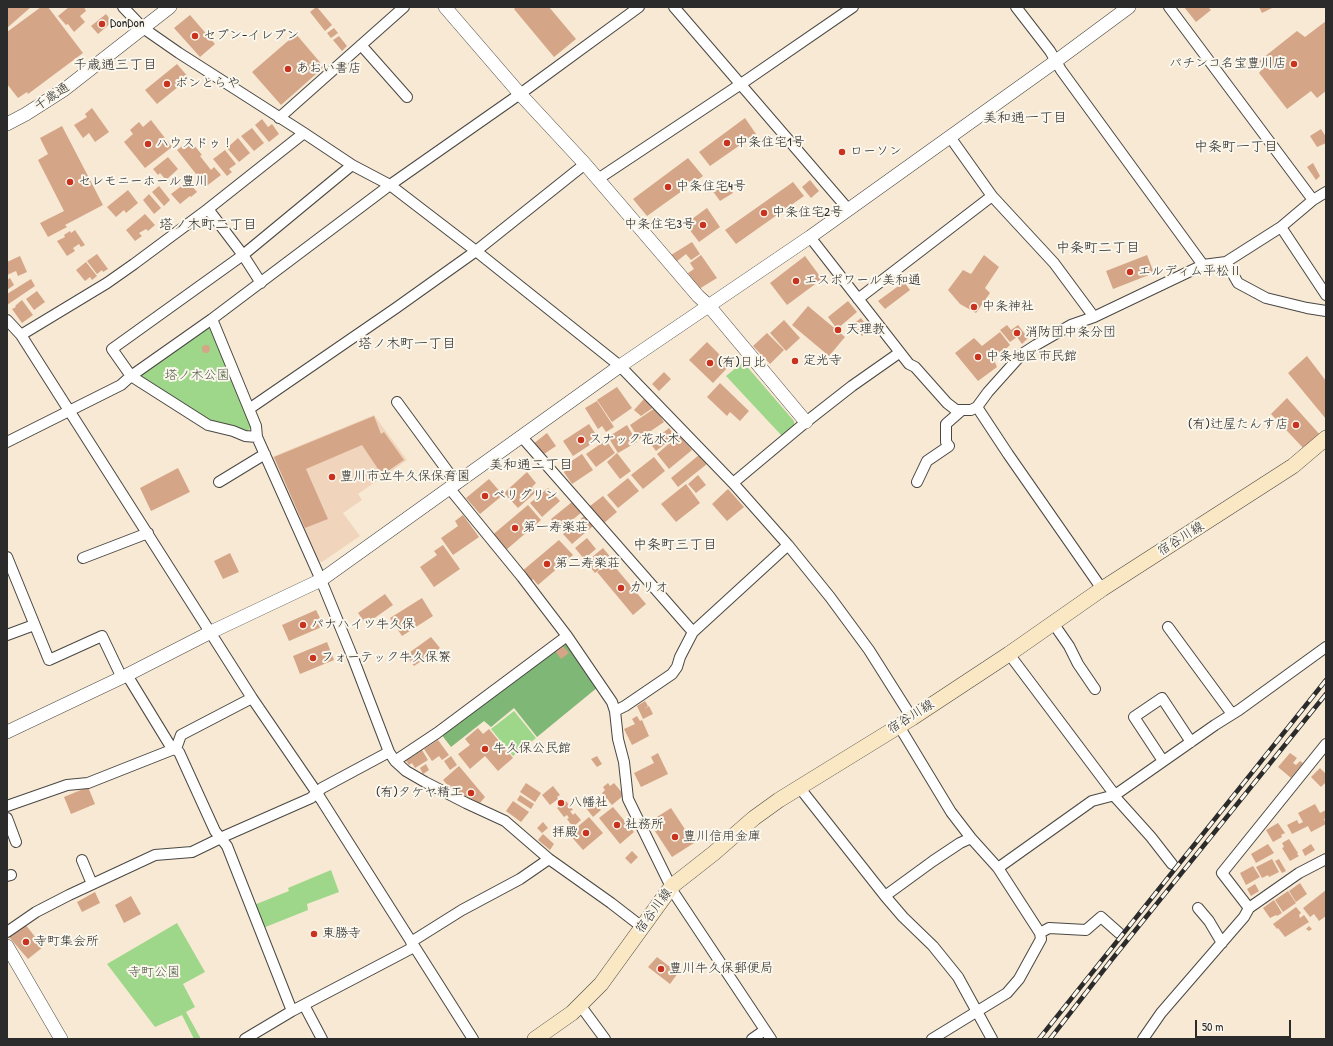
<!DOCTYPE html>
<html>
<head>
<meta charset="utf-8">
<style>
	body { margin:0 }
	#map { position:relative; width:1333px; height:1046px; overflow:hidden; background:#f7e9d3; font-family:"Patrick Hand",sans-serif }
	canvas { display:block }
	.frame { position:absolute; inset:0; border:8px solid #2b2b2b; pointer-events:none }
	.scale { position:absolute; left:1195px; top:1020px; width:96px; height:18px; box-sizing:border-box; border:2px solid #2b2b2b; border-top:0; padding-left:5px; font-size:12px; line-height:14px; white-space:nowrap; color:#2b2b2b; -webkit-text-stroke:3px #fbf7ec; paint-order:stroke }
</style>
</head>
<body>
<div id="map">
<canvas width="1333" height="1046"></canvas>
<div class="frame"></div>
<div class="scale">50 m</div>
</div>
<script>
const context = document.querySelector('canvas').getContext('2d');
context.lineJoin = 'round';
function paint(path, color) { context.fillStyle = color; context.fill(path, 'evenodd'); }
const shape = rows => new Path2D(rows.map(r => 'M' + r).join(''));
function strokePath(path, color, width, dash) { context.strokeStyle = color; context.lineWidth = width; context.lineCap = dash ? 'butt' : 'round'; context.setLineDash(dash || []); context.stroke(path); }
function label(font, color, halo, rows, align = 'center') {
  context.font = font + ' "Patrick Hand","Klee One",sans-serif'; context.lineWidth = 4; context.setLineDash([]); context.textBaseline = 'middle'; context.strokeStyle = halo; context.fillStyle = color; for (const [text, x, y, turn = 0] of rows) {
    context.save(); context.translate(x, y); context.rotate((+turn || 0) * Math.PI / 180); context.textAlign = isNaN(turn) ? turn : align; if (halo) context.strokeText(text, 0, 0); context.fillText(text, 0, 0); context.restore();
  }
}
paint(shape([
	[374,415,407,460,358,494,362,500,343,513,360,536,322,562,318,561,272,457]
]), '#f0d5bc');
paint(shape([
	[207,328,212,330,252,427,245,433,212,423,141,379,141,375],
	[743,362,794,421,794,426,782,436,726,376],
	[514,711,536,738,513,756,491,729],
	[331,870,339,892,307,904,308,910,263,928,254,905,289,891,288,888],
	[177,923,205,972,183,984,195,1007,186,1012,201,1039,194,1039,182,1015,155,1027,107,964]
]), '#9fd78a');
paint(shape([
	[560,644,569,644,598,687,537,737,514,708,491,727,484,721,451,747,441,734]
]), '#7fb876');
paint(shape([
	[7,7,31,7,7,28],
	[41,7,48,7,83,53,28,94,27,92,18,98,7,84,7,32],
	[69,7,84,7,86,11,80,16,85,22,74,32,68,24,66,25,58,16],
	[314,7,317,7,332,25,325,31,310,12,315,8],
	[516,7,549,7,576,39,554,57,514,9],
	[1184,7,1208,7,1211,10,1196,22],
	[1259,7,1274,7,1262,13],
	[106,14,112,22,98,34,91,26],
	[190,15,215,44,200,57,174,28],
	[1326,21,1326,91,1317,98,1311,91,1287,109,1259,73,1264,67,1259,61,1297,31,1305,37],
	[334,28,338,33,331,38,327,33],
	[296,34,324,67,281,105,252,72],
	[339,36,347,46,342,51,333,40],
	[177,64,189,78,157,104,145,90],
	[92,108,109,132,95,142,89,133,83,138,74,125,87,117,85,114],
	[745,118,756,134,710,166,699,152],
	[262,119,268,127,272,124,279,134,269,142,255,125],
	[151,120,172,147,145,168,124,142,133,134,130,130,139,122,143,127],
	[62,126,103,205,65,225,67,227,48,237,40,223,64,211,38,160,48,154,40,138],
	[252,128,264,143,254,151,241,136],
	[1321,129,1326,137,1326,143,1317,147,1310,136],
	[238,138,250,153,239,162,227,148],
	[190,140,202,155,200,156,211,170,214,167,221,175,204,188,198,181,200,179,177,150],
	[225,150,236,164,229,169,232,172,227,176,213,159],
	[168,157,178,169,166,180,160,173,158,175,153,169],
	[688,158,703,176,647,216,633,199],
	[1313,163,1320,176,1316,180,1307,167],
	[810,180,819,191,811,198,802,187],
	[188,181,197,192,191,197,190,196,180,204,171,194],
	[725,181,733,193,720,201,712,190],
	[793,182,804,196,736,244,725,230],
	[159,186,170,200,164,206,152,192],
	[128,190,138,203,126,213,124,210,116,217,107,207],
	[149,194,161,208,154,214,143,200],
	[707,208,720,227,699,242,685,224],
	[145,214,155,225,148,231,146,229,139,233,142,236,135,241,126,230],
	[75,230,85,245,81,247,79,244,73,248,75,251,67,256,57,241,65,237,64,235,70,231,71,233],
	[692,242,700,254,691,260,686,254,676,262,671,255],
	[97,254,108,269,103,272,102,270,97,274,87,261],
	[701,255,717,278,699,289,688,273,694,269,690,263],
	[984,255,999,267,985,288,990,293,976,313,960,304,948,290,963,270,971,274],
	[1147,255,1154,273,1113,289,1106,271],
	[20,256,27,272,18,276,16,271,7,275,7,262],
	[805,256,822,279,787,305,770,283],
	[86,262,97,276,92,280,90,277,85,281,76,270],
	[10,278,14,285,7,290,7,280],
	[31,279,35,286,7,305,7,294],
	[904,282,910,290,885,309,878,301],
	[37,291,45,302,34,310,26,299],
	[22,300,33,315,22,323,12,309,16,307,15,306],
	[848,301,857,312,837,329,828,317],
	[808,306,845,337,829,356,792,325],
	[861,318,870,330,862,336,853,324],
	[784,320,800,338,786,351,770,333],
	[1007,325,1011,330,1018,325,1028,338,1022,344,1017,337,1010,342,1000,330],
	[1000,332,1010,345,994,360,997,367,978,381,955,353,974,338,982,346],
	[767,333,784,350,770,364,753,346],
	[707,342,730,365,713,383,689,360],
	'202 349a4 4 0 1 1 8 0a4 4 0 1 1-8 0Z',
	[1307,356,1326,381,1326,419,1288,373],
	[664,372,671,379,659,391,652,384],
	[720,383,749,411,740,421,730,412,727,416,707,397],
	[617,387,632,408,612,422,597,400],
	[1287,398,1321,436,1306,451,1271,414],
	[644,399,654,407,641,416,634,410],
	[597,401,614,427,606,432,602,426,598,429,585,408],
	[655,408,664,422,639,439,630,425],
	[374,416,381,434,384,432,404,460,382,475,362,445,306,469,328,519,305,528,274,457],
	[589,424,599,439,573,456,563,441],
	[627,425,637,442,618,453,608,437],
	[669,428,675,436,656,451,650,443],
	[547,433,556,446,541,456,533,444],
	[679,435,692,450,669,469,657,454],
	[606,440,615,453,596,467,586,454],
	[617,453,631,471,620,479,607,462],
	[582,454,593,470,572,484,561,468],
	[699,455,707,464,678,487,671,478],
	[654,457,665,471,643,489,631,475],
	[178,468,190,492,151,511,140,488],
	[527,472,536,483,532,487,536,492,518,508,504,493],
	[698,475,706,485,696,493,688,484],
	[628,478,639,491,618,508,607,495],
	[489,479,503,495,480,514,466,498],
	[686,484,700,503,676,522,661,504],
	[548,488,560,501,542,517,530,503],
	[728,489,744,507,727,521,712,504],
	[603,496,617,512,604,523,590,506],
	[572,502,582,512,560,530,551,519],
	[528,505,541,520,506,550,501,544,490,537],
	[463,515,479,537,453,555,441,538,458,526,455,521],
	[584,516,593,526,572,544,563,534],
	[587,538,596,549,584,559,575,548],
	[559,540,573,555,538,585,533,579,530,582,521,572],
	[443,545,460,569,434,587,420,567,437,555,434,551],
	[603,548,612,559,595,573,586,562],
	[230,553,239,572,223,579,214,561],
	[610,561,646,604,633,615,597,572],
	[385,594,393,605,366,624,358,613],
	[422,598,433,616,402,636,390,618],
	[316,610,324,626,289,641,282,625],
	[431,637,440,648,414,666,406,655],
	[327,642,334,660,300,674,293,656],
	[563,646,569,653,561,659,555,651],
	[645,701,648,706,644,709,649,706,653,714,643,719,637,706],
	[637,716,640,721,642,720,649,736,632,745,624,729,635,724,632,719],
	[478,728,483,734,489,729,513,758,498,771,485,756,470,769,458,754,470,745,465,739],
	[438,740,449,755,442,760,439,756,432,761,424,749],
	[422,750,428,760,415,768,412,763,409,765,405,759,409,756,410,758],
	[658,753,668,774,641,787,634,773,654,763,651,757],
	[1290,753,1297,758,1293,763,1296,765,1300,761,1303,763,1291,778,1278,767],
	[451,756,457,765,450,770,444,761],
	[597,756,602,764,597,767,591,759],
	[426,764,429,770,423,774,420,768],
	[459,766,485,797,480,803,451,789,443,780],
	[1320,768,1326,774,1325,779,1326,782,1321,787,1311,777],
	[526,783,541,793,535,802,520,792],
	[608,783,610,786,614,783,624,795,612,805,602,793,605,790,603,787],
	[553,786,560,795,557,797,558,799,550,805,542,795],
	[88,787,95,804,71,814,64,797],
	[520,795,534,804,531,809,517,800],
	[513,801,529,812,521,822,506,811],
	[566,801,573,810,570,811,573,815,575,813,581,820,573,827,567,819,569,818,567,815,564,817,557,808],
	[594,802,601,810,593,817,586,808],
	[1315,804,1320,813,1326,810,1326,818,1324,819,1326,824,1311,832,1308,826,1292,834,1287,825,1297,820,1299,824,1303,822,1298,813],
	[613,807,634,832,620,844,599,818],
	[671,808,694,843,672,857,649,822],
	[589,817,603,833,583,850,569,834],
	[543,822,548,828,542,833,537,828],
	[1278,823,1285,833,1281,835,1282,837,1273,842,1266,830],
	[543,834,554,844,550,850,538,840],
	[1289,839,1298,853,1297,854,1299,856,1290,861,1282,848,1284,847,1282,843],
	[1268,844,1274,853,1256,863,1251,854],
	[1311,844,1315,850,1305,856,1302,850],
	[632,851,638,857,631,864,625,858],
	[1272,859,1279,872,1269,877,1268,875,1262,878,1256,867],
	[1279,859,1286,871,1282,873,1275,861],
	[1253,866,1260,877,1246,885,1240,873],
	[1300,883,1307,894,1296,902,1289,891],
	[1255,884,1259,891,1251,896,1247,889],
	[1326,890,1326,916,1319,921,1314,914,1310,917,1303,908],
	[1288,891,1296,903,1283,912,1275,900],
	[95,892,100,903,82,912,77,902],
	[131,896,141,914,124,923,115,905],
	[1274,900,1282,913,1277,916,1276,915,1270,918,1263,908],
	[1296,907,1301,913,1299,915,1300,918,1304,915,1309,922,1285,937,1278,928,1277,929,1273,924],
	[25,924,43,947,28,959,9,937],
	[1309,926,1312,929,1309,931,1306,929],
	[657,957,678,973,670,984,648,967]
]), '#d5a588');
const minor = shape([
	[123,7,143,28,179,53,304,133,352,165,390,185,476,251,620,366,733,483,788,545,830,597,869,650,912,718],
	[674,7,848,209],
	[1016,7,1050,51,1061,70,1203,265],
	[1169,7,1313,200],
	[361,45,407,97],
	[279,118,404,7],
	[950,137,992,196,1054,263,1094,317],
	[598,179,741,84,853,7],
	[208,209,243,255,261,283],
	[1281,227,1326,295],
	[810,237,909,364,915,367,947,403,956,410,971,410,977,407,988,392,1022,354,1036,345,1071,325,1094,317,1203,265,1226,262,1281,227,1313,200,1326,192],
	[1226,262,1238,283,1266,298,1307,308,1326,311],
	[858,299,992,196],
	[212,319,256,426,257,437,321,580,353,658,389,752,395,761,406,771,425,782,466,803,505,821,549,859,611,903,642,927],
	[7,320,21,335,252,698,317,793,473,1039],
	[21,335,107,283,134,264,208,209,304,133],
	[397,402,457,484],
	[977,407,1008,454,1102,589],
	[249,409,396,308,476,251,585,164],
	[521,436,693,632],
	[257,437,245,436,233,431,208,425,131,376,112,349,243,255,352,165],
	[7,442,121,385,131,376,212,319,390,185,520,94,639,7],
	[219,482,265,454],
	[917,482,927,461,949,446,946,442,946,424,962,410],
	[733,483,806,422,852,386,899,353],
	[450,489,522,577,567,636,612,702,615,711,618,739,624,762,628,799,674,893,771,1039],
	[7,557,49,660,102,636,122,678],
	[83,558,148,533],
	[1053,623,1069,646,1078,664,1095,689],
	[1168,627,1232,714],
	[7,635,34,625],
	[1009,654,1115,795,1116,798,1151,837,1172,864],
	[127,675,171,747,179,752,215,831,227,846,292,1011],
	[615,711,625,706,672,674,677,667,680,657,693,632,788,545],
	[899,726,951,812,971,838,998,868,1040,933,1041,939,1019,979,1007,993,932,1039],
	[395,761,437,733,567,636],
	[1163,761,1134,717,1162,698,1191,742],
	[799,787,885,896,903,917,933,946,958,977,992,1039],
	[7,806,67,785,88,783,174,749,177,746,181,735,252,698],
	[7,818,16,842],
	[82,860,92,884],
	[998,868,1092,801,1115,795,1215,725,1239,710,1326,647],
	[7,876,11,875],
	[885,896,933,861,960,843,971,838],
	[1198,908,1209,921,1222,943],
	[1249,908,1222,873,1326,744],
	[7,932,36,912,69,895,155,855,192,852,227,835,311,798,322,788,389,752],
	[1040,933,1049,928,1086,930,1101,917,1119,933],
	[411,942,462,910,520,879,549,859],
	[304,1005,322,1039],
	[580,1005,605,1039],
	[245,1039,292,1011,414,947],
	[752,1039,765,1030],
	[1143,1039,1161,1013,1244,917,1249,908,1299,873,1326,859]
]);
const tertiary = shape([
	[445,7,520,94,585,164,698,296,709,306,806,422],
	[7,124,26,114,65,89,170,7],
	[7,732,127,675,211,632,321,580,620,366,810,237,1056,61,1129,7],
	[7,946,61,1039]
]);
const secondary = shape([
	[535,1039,572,1013,601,984,672,886,714,853,754,818,779,800,912,718,1009,654,1102,589,1293,466,1326,438]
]);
strokePath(minor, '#4a4844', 12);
strokePath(tertiary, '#4a4844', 14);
strokePath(secondary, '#4a4844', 16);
strokePath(minor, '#fff', 10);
strokePath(tertiary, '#fff', 13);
strokePath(secondary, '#fae7c3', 15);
const rail = shape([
	[1039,1039,1326,680],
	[1050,1039,1113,958,1326,694]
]);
strokePath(rail, '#2b2b2b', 4.5);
strokePath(rail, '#fbf7ec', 3, [9]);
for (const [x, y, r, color] of [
	[102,24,4,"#c8321e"],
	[195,36,4,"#c8321e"],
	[1294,64,4,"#c8321e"],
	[288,69,4,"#c8321e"],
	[167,84,4,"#c8321e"],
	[727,143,4,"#c8321e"],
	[148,144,4,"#c8321e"],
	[842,152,4,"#c8321e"],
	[70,182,4,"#c8321e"],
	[668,187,4,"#c8321e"],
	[764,213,4,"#c8321e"],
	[703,225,4,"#c8321e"],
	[1130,272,4,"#c8321e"],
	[796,281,4,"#c8321e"],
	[974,307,4,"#c8321e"],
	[838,330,4,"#c8321e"],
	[1017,333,4,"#c8321e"],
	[978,357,4,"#c8321e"],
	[795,361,4,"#c8321e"],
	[710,363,4,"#c8321e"],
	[1296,425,4,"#c8321e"],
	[581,440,4,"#c8321e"],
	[332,477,4,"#c8321e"],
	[485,496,4,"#c8321e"],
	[515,528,4,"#c8321e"],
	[547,564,4,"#c8321e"],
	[621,588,4,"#c8321e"],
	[303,625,4,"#c8321e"],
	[313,658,4,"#c8321e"],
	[485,749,4,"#c8321e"],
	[471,793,4,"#c8321e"],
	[561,803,4,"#c8321e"],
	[617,825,4,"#c8321e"],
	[586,833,4,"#c8321e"],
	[675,837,4,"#c8321e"],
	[314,934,4,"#c8321e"],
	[26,942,4,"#c8321e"],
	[661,969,4,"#c8321e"]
]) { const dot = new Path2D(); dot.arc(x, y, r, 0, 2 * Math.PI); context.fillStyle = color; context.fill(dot); strokePath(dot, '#fbf7ec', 1.5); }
label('13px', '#2b2b2b', '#fbf7ec', [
	["DonDon",110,24],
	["セブン-イレブン",203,36],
	["パチンコ名宝豊川店",1286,64,"right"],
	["あおい書店",296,69],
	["ボンとらや",175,84],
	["中条住宅1号",735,143],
	["ハウスドゥ！",156,144],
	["ローソン",850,152],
	["セレモニーホール豊川",78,182],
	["中条住宅4号",676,187],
	["中条住宅2号",772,213],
	["中条住宅3号",695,225,"right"],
	["エルディム平松Ⅱ",1138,272],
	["エスポワール美和通",804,281],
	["中条神社",982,307],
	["天理教",846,330],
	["消防団中条分団",1025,333],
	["中条地区市民館",986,357],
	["定光寺",803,361],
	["(有)日比",718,363],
	["(有)辻屋たんす店",1288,425,"right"],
	["スナック花水木",589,440],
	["豊川市立牛久保保育園",340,477],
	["ペリグリン",493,496],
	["第一寿楽荘",523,528],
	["第二寿楽荘",555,564],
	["カリオ",629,588],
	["パナハイツ牛久保",311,625],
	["フォーテック牛久保寮",321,658],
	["牛久保公民館",493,749],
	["(有)タケヤ精工",463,793,"right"],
	["八幡社",569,803],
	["社務所",625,825],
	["拝殿",578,833,"right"],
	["豊川信用金庫",683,837],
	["東勝寺",322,934],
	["寺町集会所",34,942],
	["豊川牛久保郵便局",669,969]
], 'left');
label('13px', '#2b2b2b', '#fbf7ec', [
	["千歳通",52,97,-34],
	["宿谷川線",1181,539,-32],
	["宿谷川線",911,717,-32],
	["宿谷川線",654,911,-54]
]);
label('13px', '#485643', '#fbf7ec', [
	["塔ノ木公園",197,376],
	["寺町公園",154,973]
]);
label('14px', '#2b2b2b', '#fbf7ec', [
	["千歳通三丁目",115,65],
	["美和通一丁目",1025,118],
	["中条町一丁目",1236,147],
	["塔ノ木町二丁目",208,225],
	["中条町二丁目",1098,248],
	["塔ノ木町一丁目",407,344],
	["美和通二丁目",531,465],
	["中条町三丁目",675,545]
]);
</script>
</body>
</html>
